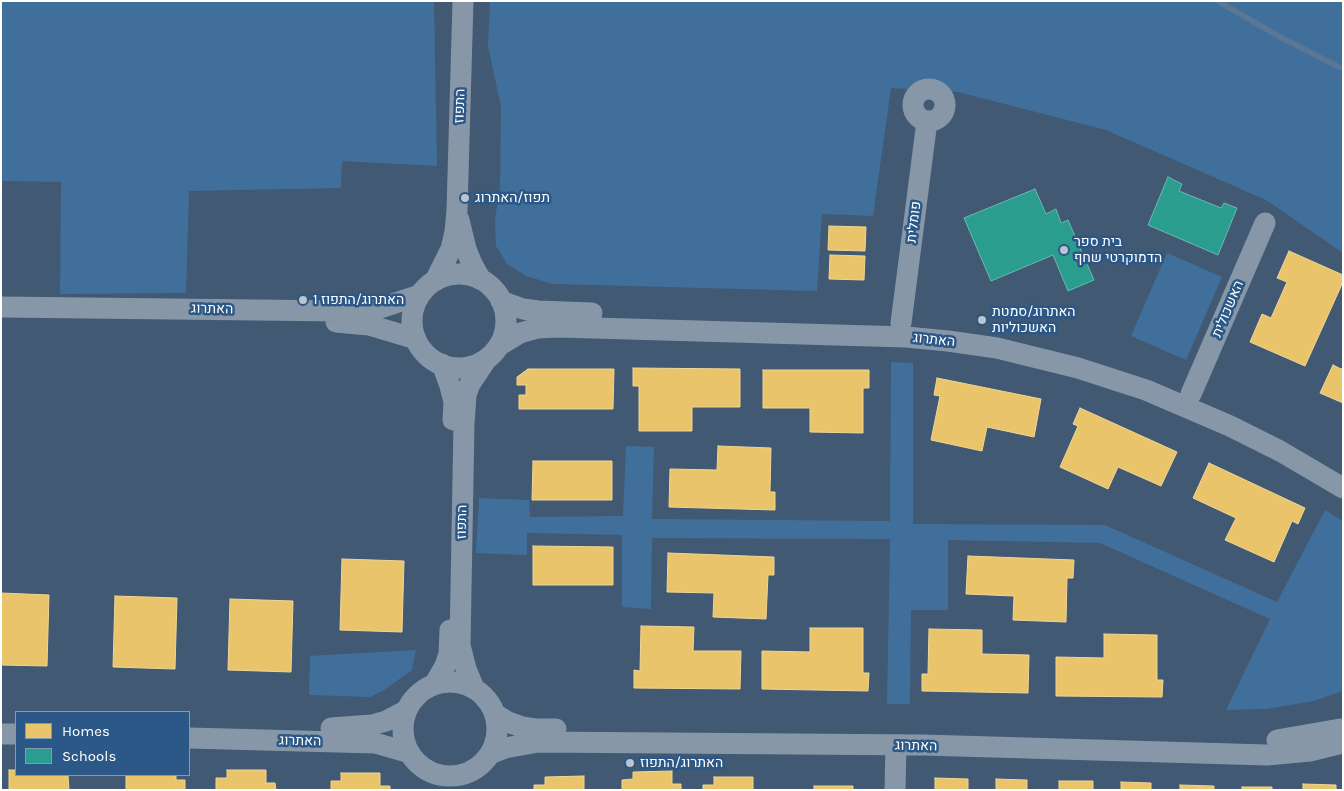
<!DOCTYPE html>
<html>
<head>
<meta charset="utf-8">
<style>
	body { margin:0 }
	#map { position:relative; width:1344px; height:791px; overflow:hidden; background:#415972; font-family:Karla,sans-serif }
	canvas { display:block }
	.frame { position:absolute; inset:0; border:2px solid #fff; pointer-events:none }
	.legend { position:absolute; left:15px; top:711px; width:175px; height:65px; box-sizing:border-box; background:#2c5887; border:1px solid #809bb7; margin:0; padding:6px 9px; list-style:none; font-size:15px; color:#fff }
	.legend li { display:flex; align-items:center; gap:10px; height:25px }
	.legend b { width:25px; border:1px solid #809bb7 }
</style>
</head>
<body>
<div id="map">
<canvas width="1344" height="791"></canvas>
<div class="frame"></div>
<ul class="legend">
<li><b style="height:14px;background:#e9c46a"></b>Homes</li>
<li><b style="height:14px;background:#2a9d8f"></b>Schools</li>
</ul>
</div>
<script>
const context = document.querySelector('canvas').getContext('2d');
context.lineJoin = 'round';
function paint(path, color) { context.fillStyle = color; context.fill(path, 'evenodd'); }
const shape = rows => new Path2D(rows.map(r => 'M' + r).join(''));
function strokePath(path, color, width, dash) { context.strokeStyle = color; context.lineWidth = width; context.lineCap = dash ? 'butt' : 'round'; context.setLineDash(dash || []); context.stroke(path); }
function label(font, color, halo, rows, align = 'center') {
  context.font = font + ' Karla,Heebo,sans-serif'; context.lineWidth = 5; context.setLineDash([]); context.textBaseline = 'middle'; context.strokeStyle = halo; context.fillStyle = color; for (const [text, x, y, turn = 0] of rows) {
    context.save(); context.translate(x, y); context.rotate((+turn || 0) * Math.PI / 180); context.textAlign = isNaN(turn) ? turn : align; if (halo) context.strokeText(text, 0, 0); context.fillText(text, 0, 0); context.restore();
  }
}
paint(shape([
	[1,1,434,1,437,166,342,161,341,188,189,191,186,293,60,294,61,182,1,181],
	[490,1,1343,1,1343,253,1266,200,1106,130,958,92,891,88,873,216,822,214,817,291,553,284,526,276,507,264,496,246,495,218,500,189,501,107,488,46],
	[1167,253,1222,277,1186,360,1131,336],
	[891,362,913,363,913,524,1105,525,1277,602,1325,510,1343,521,1343,691,1314,701,1267,709,1226,710,1270,619,1100,543,948,540,948,610,911,610,910,704,887,704,890,539,652,538,651,609,622,607,622,535,527,533,527,555,476,553,479,498,529,500,530,517,623,516,626,446,654,447,652,519,890,521],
	[416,650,412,670,384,690,370,697,309,695,310,656]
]), '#416f9c');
const homes = shape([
	[829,226,866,227,865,251,828,250,829,226],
	[1289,251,1343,275,1343,282,1305,366,1250,342,1262,314,1271,318,1287,282,1277,278,1289,251],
	[830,255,865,256,864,280,829,279,830,255],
	[1333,365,1341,369,1343,367,1343,403,1320,393,1333,365],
	[633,368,740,369,740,407,692,407,692,431,639,431,639,386,633,386,633,368],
	[528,369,614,369,613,409,519,409,519,395,526,395,526,385,517,385,517,377,528,369],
	[763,370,869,370,869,388,863,388,863,433,810,432,810,408,763,408,763,370],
	[937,378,1041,399,1034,437,987,427,982,451,931,440,940,396,934,395,937,378],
	[1080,408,1177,452,1161,486,1118,467,1108,489,1060,467,1078,426,1073,424,1080,408],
	[718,446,771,448,770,492,775,492,775,510,669,507,670,469,717,470,718,446],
	[533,461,612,461,612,500,532,500,533,461],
	[1209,463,1305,508,1298,524,1292,521,1274,562,1225,540,1236,518,1193,498,1209,463],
	[533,546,613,547,613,585,533,585,533,546],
	[668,553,774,557,774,575,768,575,766,619,713,617,714,593,667,592,668,553],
	[968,556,1074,560,1073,578,1067,578,1066,622,1013,620,1014,596,966,594,968,556],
	[342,559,404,561,402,632,340,630,342,559],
	[1,593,49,595,47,666,1,665,1,593],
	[115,596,177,598,175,669,113,667,115,596],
	[230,599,293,601,291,672,228,670,230,599],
	[641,626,694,627,693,651,741,651,740,689,634,688,634,670,640,671,641,626],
	[810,628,863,628,863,673,869,673,868,691,762,689,762,651,810,652,810,628],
	[929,629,982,630,982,654,1029,655,1028,693,922,691,922,674,928,674,929,629],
	[1104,634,1157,635,1157,680,1163,680,1162,697,1056,696,1056,657,1104,658,1104,634],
	[9,770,16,770,16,775,68,775,69,790,9,790,9,770],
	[227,770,266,770,266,783,275,783,276,790,216,790,216,778,227,778,227,770],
	[672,771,672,784,681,784,681,790,622,790,622,780,633,779,633,772,672,771],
	[341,773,380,773,380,786,390,786,390,790,331,790,331,781,341,781,341,773],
	[126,775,176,775,176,780,185,780,185,790,126,790,126,775],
	[584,776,584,790,593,790,534,790,534,785,545,785,545,777,584,776],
	[714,777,753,777,753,790,703,790,703,785,714,785,714,777],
	[935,778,968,779,968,790,935,790,935,778],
	[996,779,1027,780,1027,790,996,790,996,779],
	[1059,781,1093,781,1093,790,1059,790,1059,781],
	[1121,782,1151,783,1151,790,1121,790,1121,782],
	[1303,784,1336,785,1336,790,1303,790,1303,784],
	[1180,785,1214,786,1214,790,1180,790,1180,785],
	[814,786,853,786,853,790,814,790,814,786],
	[1242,787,1272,787,1272,790,1242,790,1242,787]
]);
paint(homes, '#e9c46a');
strokePath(homes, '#f0d697', 1);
const schools = shape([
	[1168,177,1182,184,1179,191,1221,208,1224,203,1237,208,1218,255,1148,225,1168,177],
	[1035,189,1046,214,1056,209,1061,223,1068,220,1094,280,1068,291,1053,255,991,281,964,218,1035,189]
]);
paint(schools, '#2a9d8f');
strokePath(schools, '#6abab1', 1);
strokePath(shape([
	[1218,1,1280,37,1343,69]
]), '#5a7796', 5.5);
strokePath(shape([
	'913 105a16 16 0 1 1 32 0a16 16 0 1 1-32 0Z',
	[459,220,466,249,472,264,481,280],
	'412 321a47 47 0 1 1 94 0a47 47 0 1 1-94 0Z',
	[435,281,451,249,455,232,457,210,463,1],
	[501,301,523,309,538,311,592,313],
	[1,307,341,311,380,308,420,295],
	[336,322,369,325,416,339],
	[901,323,927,121],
	[500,345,520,333,538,328,559,327,906,337,948,341,997,348,1078,368,1146,390,1230,426,1280,451,1343,488],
	[442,364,450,386,454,402,453,420],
	[1191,394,1265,223],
	'403 729a47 47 0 1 1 94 0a47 47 0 1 1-94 0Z',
	[434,685,445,666,449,654,450,630],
	[474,688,466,669,460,645,464,423,466,395,470,384,486,360],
	[495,714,508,722,522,727,535,729,556,729],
	[331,728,372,725,386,721,407,710],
	[1,734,16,734],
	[189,738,375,743,410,753],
	[1277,740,1340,729],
	[490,754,505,748,538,742,923,745,1267,755,1310,751,1343,743],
	[895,790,896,745]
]), '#8897a8', 21);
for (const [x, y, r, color] of [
	[465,198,5,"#bcc5ce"],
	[1064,250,5,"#bcc5ce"],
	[303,300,5,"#bcc5ce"],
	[982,320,5,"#bcc5ce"],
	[630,763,5,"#bcc5ce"]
]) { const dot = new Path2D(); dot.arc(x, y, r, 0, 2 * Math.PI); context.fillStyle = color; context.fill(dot); strokePath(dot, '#2c5887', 2); }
label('14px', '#fff', '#2c5887', [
	["התפוז",460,106,-88],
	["פומלית",914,222,-83],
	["האתרוג",212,309,1],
	["האשכולית",1228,309,-67],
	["האתרוג",934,340,6],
	["התפוז",462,522,-89],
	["האתרוג",300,741,1],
	["האתרוג",916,746,1]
]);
label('14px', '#fff', '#2c5887', [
	["תפוז/האתרוג",475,198],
	["בית ספר",1074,242],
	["הדמוקרטי שחף",1074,258],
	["האתרוג/התפוז 1",313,300],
	["האתרוג/סמטת",992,312],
	["האשכוליות",992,328],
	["האתרוג/התפוז",640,763]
], 'left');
</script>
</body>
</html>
